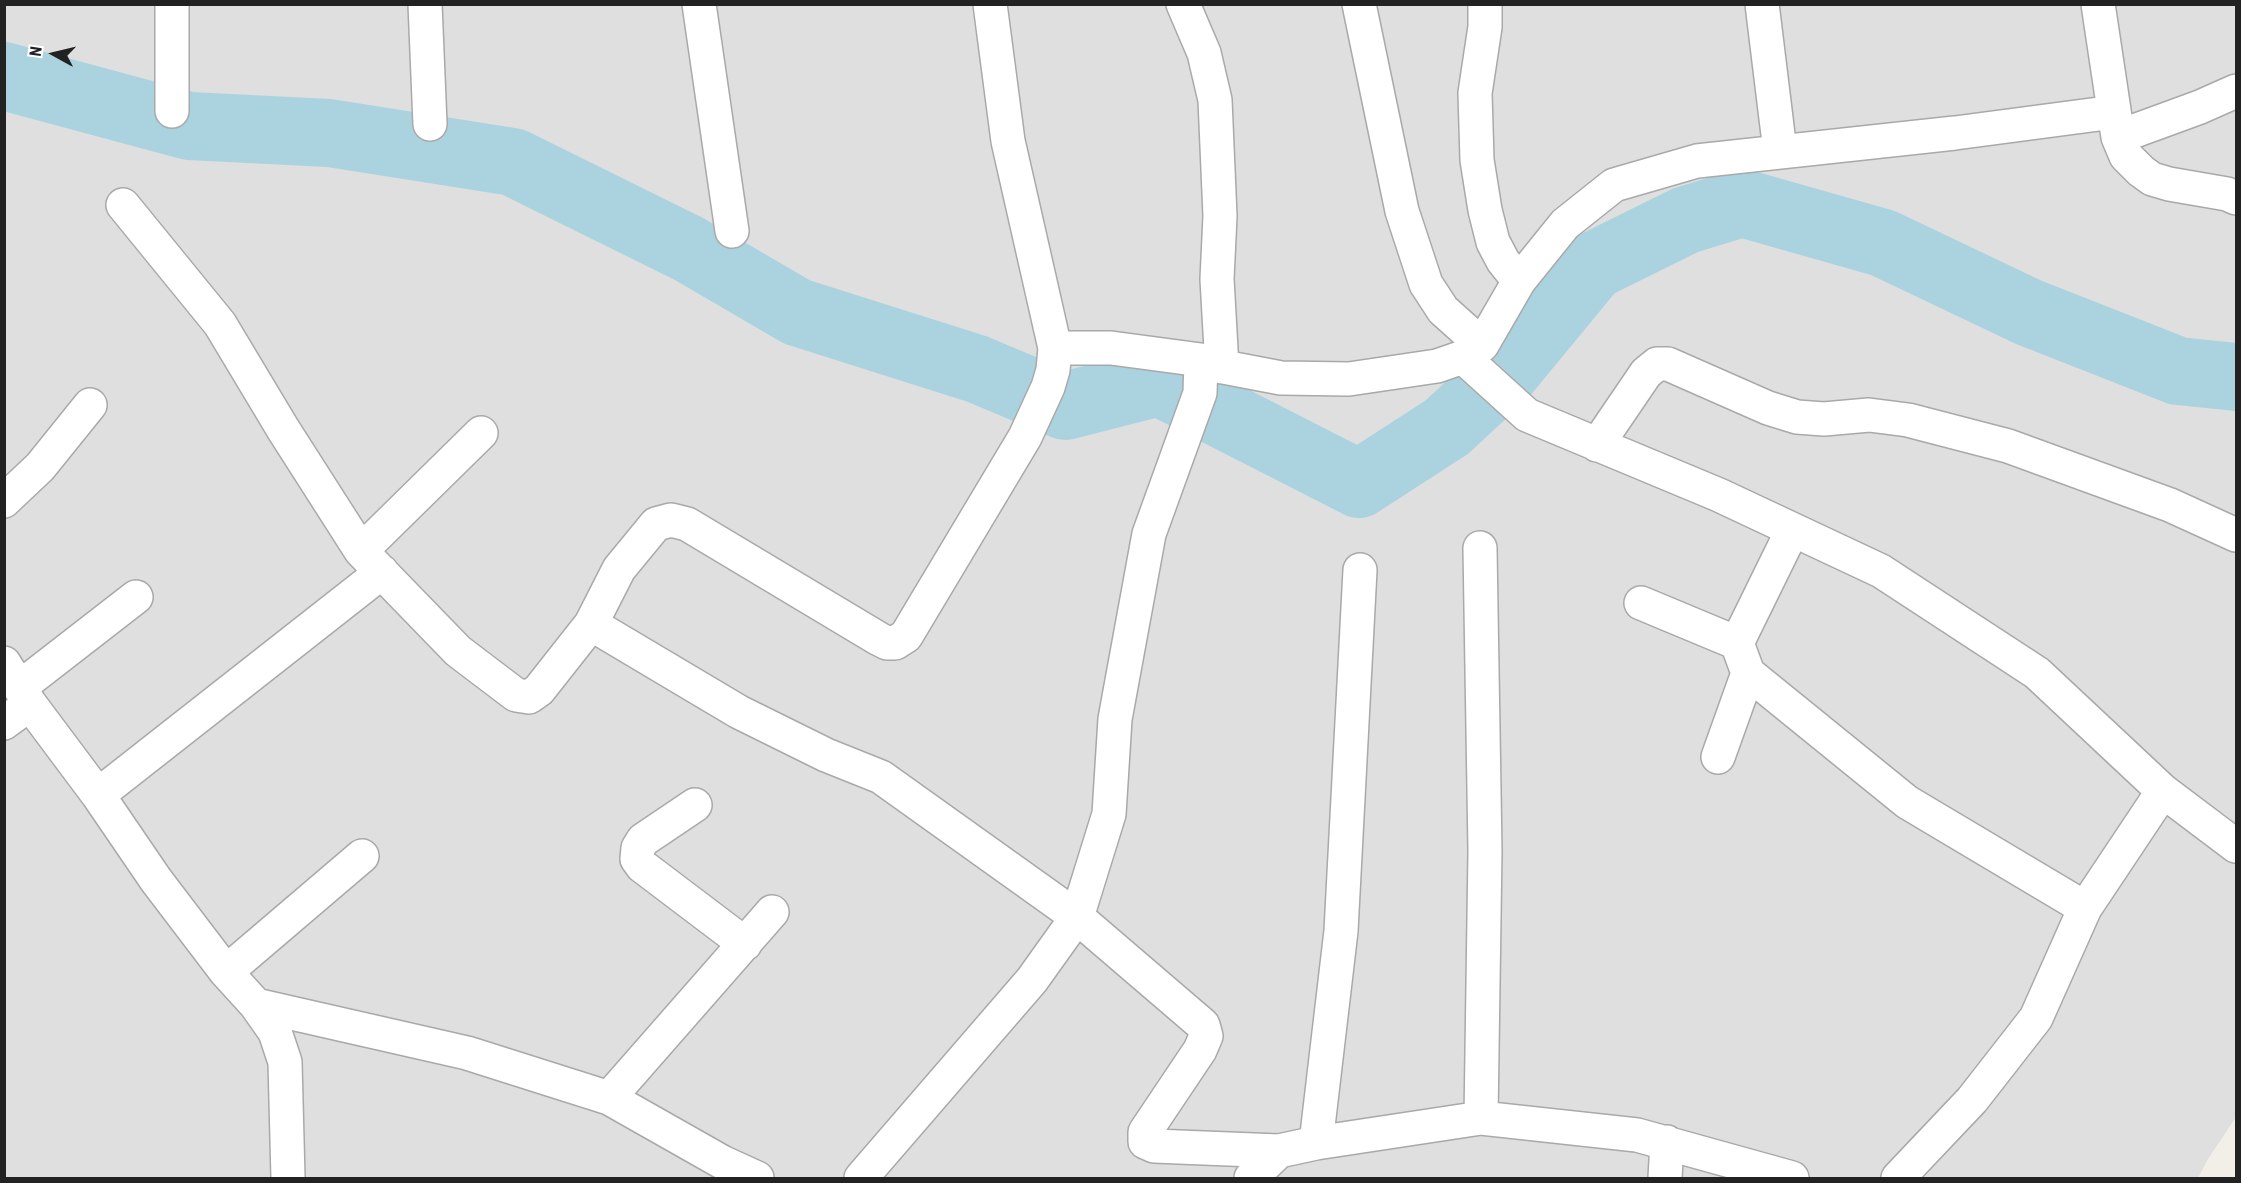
<!DOCTYPE html>
<html>
<head>
<meta charset="utf-8">
<style>
	body { margin:0 }
	#map { position:relative; width:2241px; height:1183px; overflow:hidden; background:#f2efe9; font-family:"Roboto Condensed",sans-serif }
	canvas { display:block }
	.frame { position:absolute; inset:0; border:6px solid #222; pointer-events:none }
	.north { position:absolute; left:24px; top:24px; width:60px; height:60px; -webkit-text-stroke:4px #fff; paint-order:stroke; rotate:278deg; font-size:16px; font-weight:700; line-height:24px; text-align:center; color:#222 }
	.north::after { content:''; display:block; margin:auto; width:21px; height:27px; background:#222; clip-path:polygon(50% 0,100% 100%,50% 72%,0 100%) }
</style>
</head>
<body>
<div id="map">
<canvas width="2241" height="1183"></canvas>
<div class="frame"></div>
<div class="north">N</div>
</div>
<script>
const context = document.querySelector('canvas').getContext('2d');
context.lineJoin = 'round';
function paint(path, color) { context.fillStyle = color; context.fill(path, 'evenodd'); }
const shape = rows => new Path2D(rows.map(r => 'M' + r).join(''));
function strokePath(path, color, width, dash) { context.strokeStyle = color; context.lineWidth = width; context.lineCap = dash ? 'butt' : 'round'; context.setLineDash(dash || []); context.stroke(path); }
paint(shape([
	[5,5,2236,5,2236,1117,2208,1159,2198,1178,5,1178]
]), '#e0dfdf');
strokePath(shape([
	[4,76,189,126,329,133,513,162,689,249,797,312,977,369,1065,406,1159,382,1359,484,1447,427,1503,375,1593,266,1686,220,1742,203,1883,243,2028,312,2178,371,2236,377]
]), '#aad3df', 68);
const street = shape([
	[425,4,430,124],
	[699,4,732,231],
	[1183,4,1204,53,1215,100,1220,216,1217,279,1222,367],
	[1359,4,1402,211,1426,284,1443,310,1482,345],
	[1485,4,1485,27,1475,93,1477,160,1485,210,1493,242,1503,261,1519,281],
	[1762,4,1780,151],
	[2098,4,2118,137,2126,156,2141,171,2152,179,2169,184,2227,194,2236,198],
	[172,111,172,4],
	[2118,137,2200,107,2236,91],
	[123,205,220,324,283,429,361,551,458,651,516,695,529,697,539,690,591,624,739,712,826,755,881,777,1077,917,1203,1025,1206,1036,1200,1050,1145,1132,1145,1142,1154,1146,1279,1151],
	[1055,348,1111,348,1201,360,1213,365,1281,378,1349,379,1437,366,1463,357,1482,345,1519,281,1565,224,1614,185,1697,161,1955,133,2114,112],
	[1463,357,1527,415,1719,495,1881,571,2037,673,2163,791,2236,846],
	[1597,445,1646,373,1657,364,1668,364,1768,408,1797,417,1824,419,1869,415,1908,420,2008,446,2170,505,2236,535],
	[4,501,40,467,90,405],
	[1792,531,1737,643,1748,673,1907,802,2085,908],
	[1480,548,1485,851,1481,1118],
	[361,551,481,433],
	[1641,603,1737,643],
	[591,624,619,569,656,524,671,520,687,524,879,639,887,643,895,643,906,636,1025,437,1048,387,1053,370,1055,348,1008,141,990,4],
	[4,663,30,704,98,795,156,880,226,972,256,1005,275,1032,285,1062,288,1178],
	[20,687,136,597],
	[4,723,30,704],
	[1718,757,1748,673],
	[98,795,382,572],
	[695,805,643,840,638,848,637,859,642,866,745,944],
	[226,972,362,856],
	[256,1005,467,1053,609,1098],
	[1316,1143,1341,931,1360,570],
	[757,1178,722,1162,609,1098,772,912],
	[861,1178,1032,980,1077,917,1109,814,1115,719,1149,534,1200,393,1201,360],
	[1251,1178,1279,1151,1316,1143,1481,1118,1637,1135,1792,1178],
	[1665,1178,1667,1142],
	[1898,1178,1972,1100,2036,1018,2085,908,2163,791]
]);
strokePath(street, '#a9a9a9', 36);
strokePath(street, '#fff', 33);
</script>
</body>
</html>
